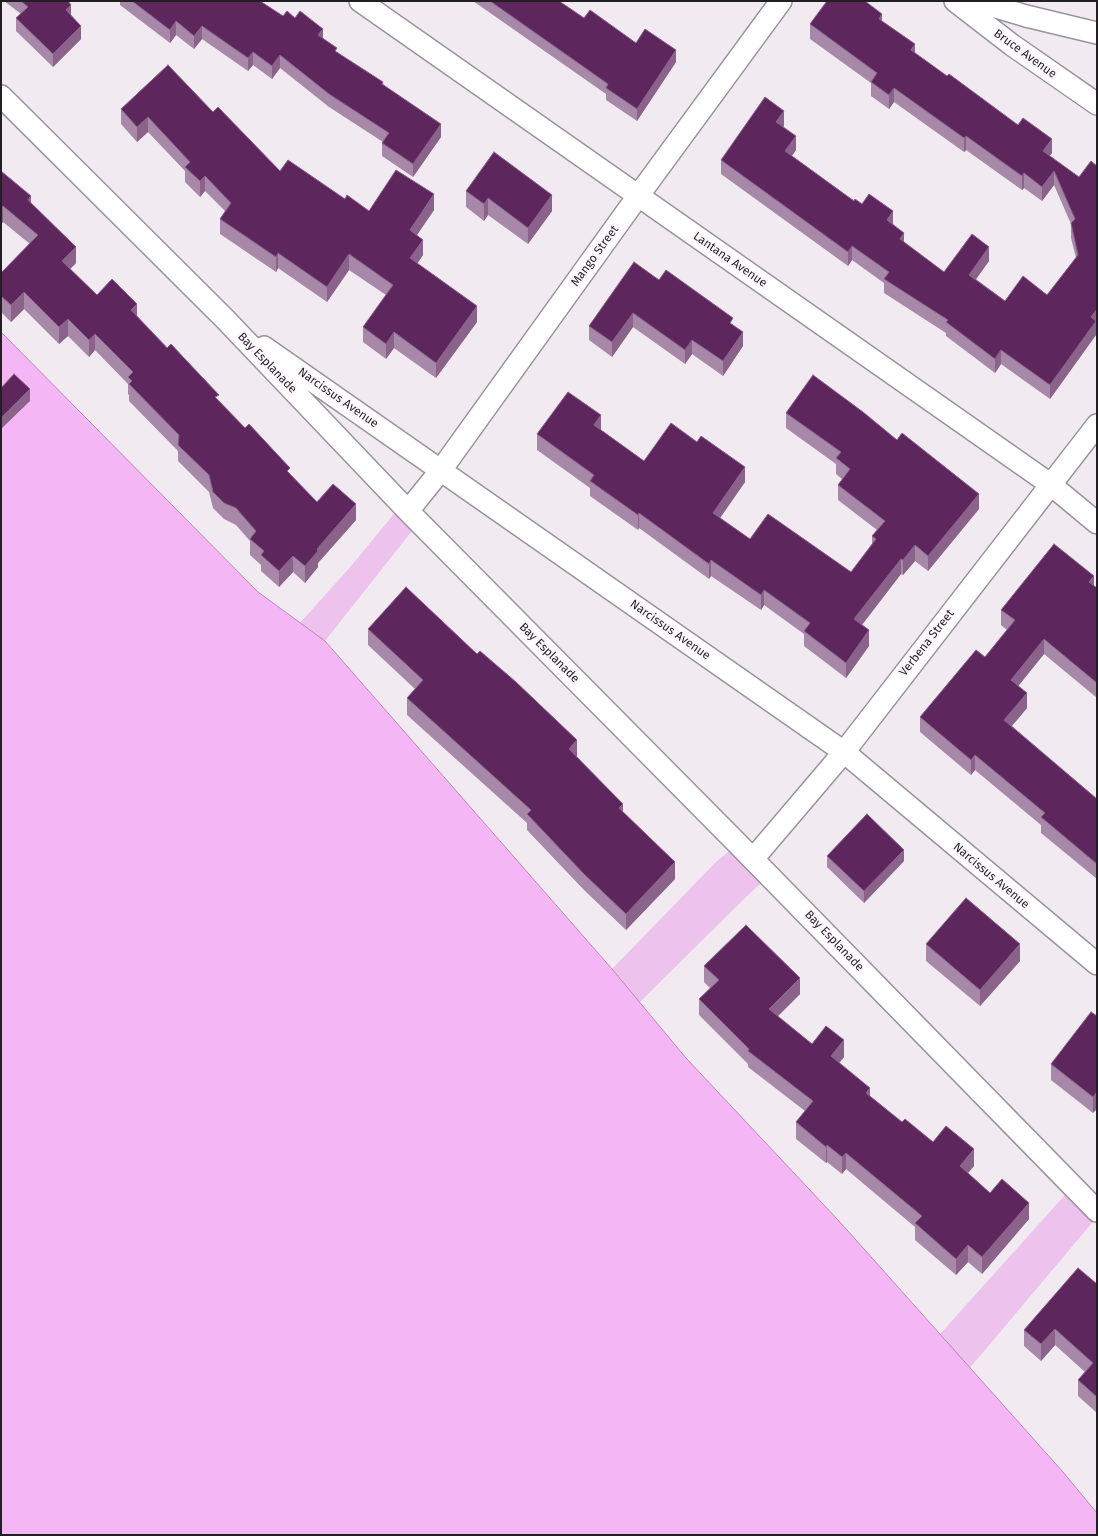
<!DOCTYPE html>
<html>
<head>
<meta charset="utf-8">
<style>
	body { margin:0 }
	#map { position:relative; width:1098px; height:1536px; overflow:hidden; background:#f2eaf1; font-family:"Fira Sans",sans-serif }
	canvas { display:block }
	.frame { position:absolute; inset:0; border:2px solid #221f22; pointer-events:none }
</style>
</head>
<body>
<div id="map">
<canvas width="1098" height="1536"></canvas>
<div class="frame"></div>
</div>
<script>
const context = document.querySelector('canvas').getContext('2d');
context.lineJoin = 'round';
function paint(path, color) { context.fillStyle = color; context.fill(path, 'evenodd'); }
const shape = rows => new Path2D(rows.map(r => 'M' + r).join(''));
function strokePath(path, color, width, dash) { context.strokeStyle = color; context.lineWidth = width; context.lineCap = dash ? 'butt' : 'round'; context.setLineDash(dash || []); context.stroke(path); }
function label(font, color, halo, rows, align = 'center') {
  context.font = font + ' "Fira Sans",sans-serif'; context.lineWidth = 5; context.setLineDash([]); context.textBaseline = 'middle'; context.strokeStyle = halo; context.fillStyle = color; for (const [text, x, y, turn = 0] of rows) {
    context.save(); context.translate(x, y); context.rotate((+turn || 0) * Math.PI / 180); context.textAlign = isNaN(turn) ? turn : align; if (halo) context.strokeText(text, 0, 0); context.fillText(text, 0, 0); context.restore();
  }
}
paint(shape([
	[402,504,419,522,325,641,299,624,352,565],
	[738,844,769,876,747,896,639,1003,612,969,716,862],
	[1073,1186,1097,1217,969,1369,940,1334]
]), '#edc3ed');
const water = shape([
	[1,332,258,592,325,641,612,969,686,1058,839,1221,1063,1472,1097,1513,1097,1535,1,1535,1,332]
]);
paint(water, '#f5b6f5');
strokePath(water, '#b689b6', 1);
const minor = shape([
	[360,1,1050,484,1097,523],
	[955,1,1012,45,1097,104],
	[976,1,1026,16,1097,33],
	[1,96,225,319,408,511,738,844,1097,1211],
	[264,347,844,752,1097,964],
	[408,511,441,470,638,196,781,1],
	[753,859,844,752,1097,425]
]);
strokePath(minor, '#9a939a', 24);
strokePath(minor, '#fff', 21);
paint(shape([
	[4,1,68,1,71,16,81,39,53,67,16,31,16,18,21,14],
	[120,1,260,1,283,16,323,39,337,53,383,84,441,137,413,177,382,156,382,143,383,142,329,107,280,68,272,79,253,65,248,71,202,39,194,49,176,35,170,43,120,5],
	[473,1,559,1,584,18,676,62,637,121,606,100,606,94],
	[882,21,915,53,1052,153,1049,156,1079,177,1097,166,1097,324,1096,325,1096,335,1050,399,1001,364,995,373,946,336,946,333,884,293,884,283,852,260,848,266,721,174,721,160,784,126,783,127,796,150,792,156,854,201,893,224,904,243,944,272,989,261,976,279,1005,301,1047,295,1076,258,1071,238,1071,224,1054,185,1042,201,1024,188,1022,190,966,150,964,152,894,102,889,109,871,96,871,83,810,39,810,24],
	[121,109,213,112,280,171,345,199,369,211,434,210,417,235,423,255,417,264,477,322,436,378,394,348,386,359,363,342,363,327,386,295,349,270,327,302,278,268,276,272,220,234,220,219,225,211,205,191,200,197,185,182,185,171,148,132,137,142,121,124],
	[1,171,31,204,76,263,70,269,97,295,137,316,317,502,356,520,318,563,318,567,305,583,293,572,279,587,261,571,261,565,250,555,250,541,236,525,224,519,213,508,209,492,178,461,178,451,129,401,129,395,128,394,128,384,95,350,89,357,68,336,59,344,24,309,11,322,1,312,1,273,30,244,3,222,1,224],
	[466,191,552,211,528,244,488,215,484,221,466,207],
	[659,280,733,325,743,346,723,376,692,354,685,364,633,327,612,357,589,340,589,326],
	[786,413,979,509,928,571,915,561,903,575,901,574,862,625,869,646,846,678,804,646,804,634,764,605,761,610,711,576,709,579,639,528,638,530,590,496,590,488,537,450,537,434,601,430,644,461,745,482,720,518,750,539,851,572,872,545,872,536,877,530,838,500,838,485,842,479,836,474,836,464,786,428],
	[1094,586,1097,588,1097,698,1044,654,1018,686,1027,708,1012,726,1097,799,1097,879,1041,833,1041,825,975,770,971,775,920,732,920,717,985,657,1007,630,1001,625,1001,610],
	[368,629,577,756,577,757,623,812,675,879,626,930,584,890,527,830,527,823,407,715,407,698,415,689,368,645],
	[827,856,904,861,864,903,827,867],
	[926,944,1020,961,980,1006,926,961],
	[704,966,800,994,778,1016,812,1044,844,1057,839,1063,870,1096,902,1122,933,1142,974,1166,968,1173,990,1193,1029,1219,982,1274,968,1262,956,1275,915,1240,915,1227,846,1169,842,1174,827,1162,826,1163,796,1139,796,1122,805,1111,748,1067,748,1064,699,1015,699,999,710,988,704,982],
	[1097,1016,1093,1113,1051,1080,1051,1064],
	[1097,1284,1097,1413,1078,1396,1078,1380,1085,1372,1055,1345,1041,1361,1024,1346,1024,1330]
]), '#a888a8');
paint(shape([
	[71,5,71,18,66,10],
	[882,14,882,28,879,19],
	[176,21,176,35,170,43,170,30],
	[81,26,81,39,53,67,53,54],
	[202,26,202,39,194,49,194,36],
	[323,29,323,42,318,35],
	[915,44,915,58,911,50],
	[676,50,676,62,637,121,637,109],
	[253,52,253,65,248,71,248,58],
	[280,55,280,68,272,79,272,66],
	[894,88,894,102,889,109,889,95],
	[784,111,784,126,776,136,776,122],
	[148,117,148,132,137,142,137,127],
	[441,124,441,137,413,177,413,164],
	[796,136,796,150,785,165,785,151],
	[966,136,966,150,964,152,964,138],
	[1052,139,1052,153,1043,165,1043,151],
	[1054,171,1054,185,1042,201,1042,187],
	[1024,173,1024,188,1022,190,1022,176],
	[205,176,205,191,200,197,200,181],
	[434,194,434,210,410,245,410,230],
	[552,195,552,211,528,244,528,228],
	[31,196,31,212,28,200],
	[488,198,488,215,484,221,484,204],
	[3,206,3,222,1,224,1,208],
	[893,211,893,225,887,220],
	[904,233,904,247,900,239],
	[423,240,423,255,410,274,410,258],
	[852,246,852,260,848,266,848,252],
	[76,247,76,263,62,277,62,261],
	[989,247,989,261,969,289,969,275],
	[278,253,278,268,276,272,276,257],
	[349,254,349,270,327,302,327,287],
	[24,292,24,309,11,322,11,305],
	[137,304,137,320,131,310],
	[477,306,477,322,436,378,436,363],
	[1097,309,1097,324,1096,325,1096,335,1050,399,1050,385,1091,317],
	[633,313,633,327,612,357,612,342],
	[68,319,68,336,59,344,59,327],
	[394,332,394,348,386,359,386,344],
	[743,332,743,346,723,376,723,361],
	[95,334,95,350,89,357,89,340],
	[692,340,692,354,685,364,685,350],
	[1001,350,1001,364,995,373,995,359],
	[30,389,30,401,1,429,1,418],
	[601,415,601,431,594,425],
	[745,467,745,482,713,528,713,513],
	[979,494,979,509,928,571,928,556],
	[356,504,356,520,318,563,318,567,305,583,305,566,317,549],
	[639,513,639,528,638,530,638,515],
	[915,545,915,561,903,575,903,560],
	[293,556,293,572,279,587,279,571],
	[901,559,901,574,854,635,854,619],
	[711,560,711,576,709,579,709,564],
	[1094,576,1094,591,1089,582],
	[764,590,764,605,761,610,761,595],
	[869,630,869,646,846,678,846,663],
	[1044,639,1044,654,1011,695,1011,680],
	[1027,693,1027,708,1004,735,1004,720],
	[577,740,577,756,569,765,569,749],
	[975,755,975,770,971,775,971,760],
	[623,804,623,820,619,808],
	[904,850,904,861,864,903,864,891],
	[675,862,675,879,626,930,626,914],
	[1020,944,1020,961,980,1006,980,990],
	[800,978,800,994,769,1025,769,1009],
	[844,1040,844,1057,831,1073,831,1056],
	[870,1088,870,1105,866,1093],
	[1097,1092,1097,1109,1093,1113,1093,1097],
	[827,1145,827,1162,826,1163,826,1147],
	[974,1149,974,1166,960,1182,960,1166],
	[846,1153,846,1169,842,1174,842,1157],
	[1029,1203,1029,1219,982,1274,982,1257],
	[968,1245,968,1262,956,1275,956,1259],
	[1055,1329,1055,1345,1041,1361,1041,1344]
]), '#8a628a');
const building = shape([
	[21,1,68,1,71,5,66,10,81,26,53,54,16,18,28,7,21,1],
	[132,1,260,1,283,16,287,11,295,18,300,11,323,29,318,35,337,48,335,51,383,82,382,84,441,124,413,164,382,143,389,133,329,94,280,55,272,66,253,52,248,58,202,26,194,36,176,21,170,30,132,1],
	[490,1,559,1,584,18,590,10,636,43,645,29,676,50,637,109,606,88,608,84,490,1],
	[827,1,865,1,882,14,879,19,915,44,911,50,947,76,949,74,1018,125,1023,118,1052,139,1043,151,1079,177,1091,161,1097,166,1097,309,1091,317,1096,321,1050,385,1001,350,995,359,946,322,948,320,884,279,889,272,852,246,848,252,721,160,765,97,784,111,776,122,796,136,785,151,854,201,855,199,862,204,869,194,893,211,887,220,904,233,900,239,944,272,972,234,989,247,969,275,1005,301,1023,276,1047,295,1078,255,1071,223,1075,219,1054,171,1042,187,1024,173,1022,176,966,136,964,138,894,88,889,95,871,82,877,73,810,24,827,1],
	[168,65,213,112,218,107,280,171,288,160,345,199,347,195,369,211,396,170,434,194,410,230,423,240,410,258,477,306,436,363,394,332,386,344,363,327,393,285,349,254,327,287,278,253,276,257,220,219,231,203,205,176,200,181,185,167,190,162,148,117,137,127,121,109,168,65],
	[494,152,552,195,528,228,488,198,484,204,466,191,494,152],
	[1,171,31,196,28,200,76,247,62,261,97,295,112,279,137,304,131,310,167,348,171,344,185,359,219,395,215,397,245,428,249,424,290,468,287,471,317,502,333,484,356,504,317,549,318,551,305,566,293,556,279,571,261,555,264,551,250,539,256,531,236,508,224,503,213,492,209,475,178,445,179,435,129,384,132,381,128,377,133,372,95,334,89,340,68,319,59,327,24,292,11,305,1,296,1,273,38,235,3,206,1,208,1,171],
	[634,262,659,280,666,270,733,318,730,323,743,332,723,361,692,340,685,350,633,313,612,342,589,326,634,262],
	[14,374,30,389,1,418,1,388,14,374],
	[813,375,863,412,897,440,902,433,979,494,928,556,915,545,903,560,901,559,854,619,869,630,846,663,804,631,810,623,764,590,761,595,711,560,709,564,639,513,638,515,590,481,594,475,537,434,568,392,601,415,594,425,644,461,671,423,697,442,701,436,745,467,713,513,750,539,768,514,851,572,876,539,872,536,885,521,838,485,850,469,836,458,841,452,786,413,813,375],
	[1054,544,1094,576,1089,582,1097,588,1097,683,1044,639,1011,680,1027,693,1004,720,1097,799,1097,864,1041,817,1045,813,975,755,971,760,920,717,976,650,985,657,1015,620,1001,610,1054,544],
	[406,587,477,654,480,651,516,682,577,740,569,749,623,804,619,808,675,862,626,914,584,874,527,814,531,810,407,698,423,680,368,629,406,587],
	[867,814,904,850,864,891,827,856,867,814],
	[966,898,1020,944,980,990,926,944,966,898],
	[746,925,800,978,769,1009,812,1044,826,1026,844,1040,831,1056,870,1088,866,1093,902,1122,905,1119,933,1142,946,1126,974,1149,960,1166,990,1193,1002,1179,1029,1203,982,1257,968,1245,956,1259,915,1223,922,1216,846,1153,842,1157,827,1145,826,1147,796,1122,813,1101,748,1051,749,1049,699,999,719,980,704,966,746,925],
	[1091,1012,1097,1016,1097,1092,1093,1097,1051,1064,1091,1012],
	[1078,1268,1097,1284,1097,1397,1078,1380,1093,1363,1055,1329,1041,1344,1024,1330,1078,1268]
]);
paint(building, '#5d275e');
strokePath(building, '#8a628a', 1);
label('12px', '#221f22', '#fff7ff', [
	["Bruce Avenue",1025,54,36],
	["Mango Street",595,256,-54],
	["Lantana Avenue",730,260,35],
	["Bay Esplanade",267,363,46],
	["Narcissus Avenue",338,398,35],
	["Narcissus Avenue",670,630,35],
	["Verbena Street",927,643,-52],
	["Bay Esplanade",549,653,45],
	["Narcissus Avenue",991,876,40],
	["Bay Esplanade",834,941,46]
]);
</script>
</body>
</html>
